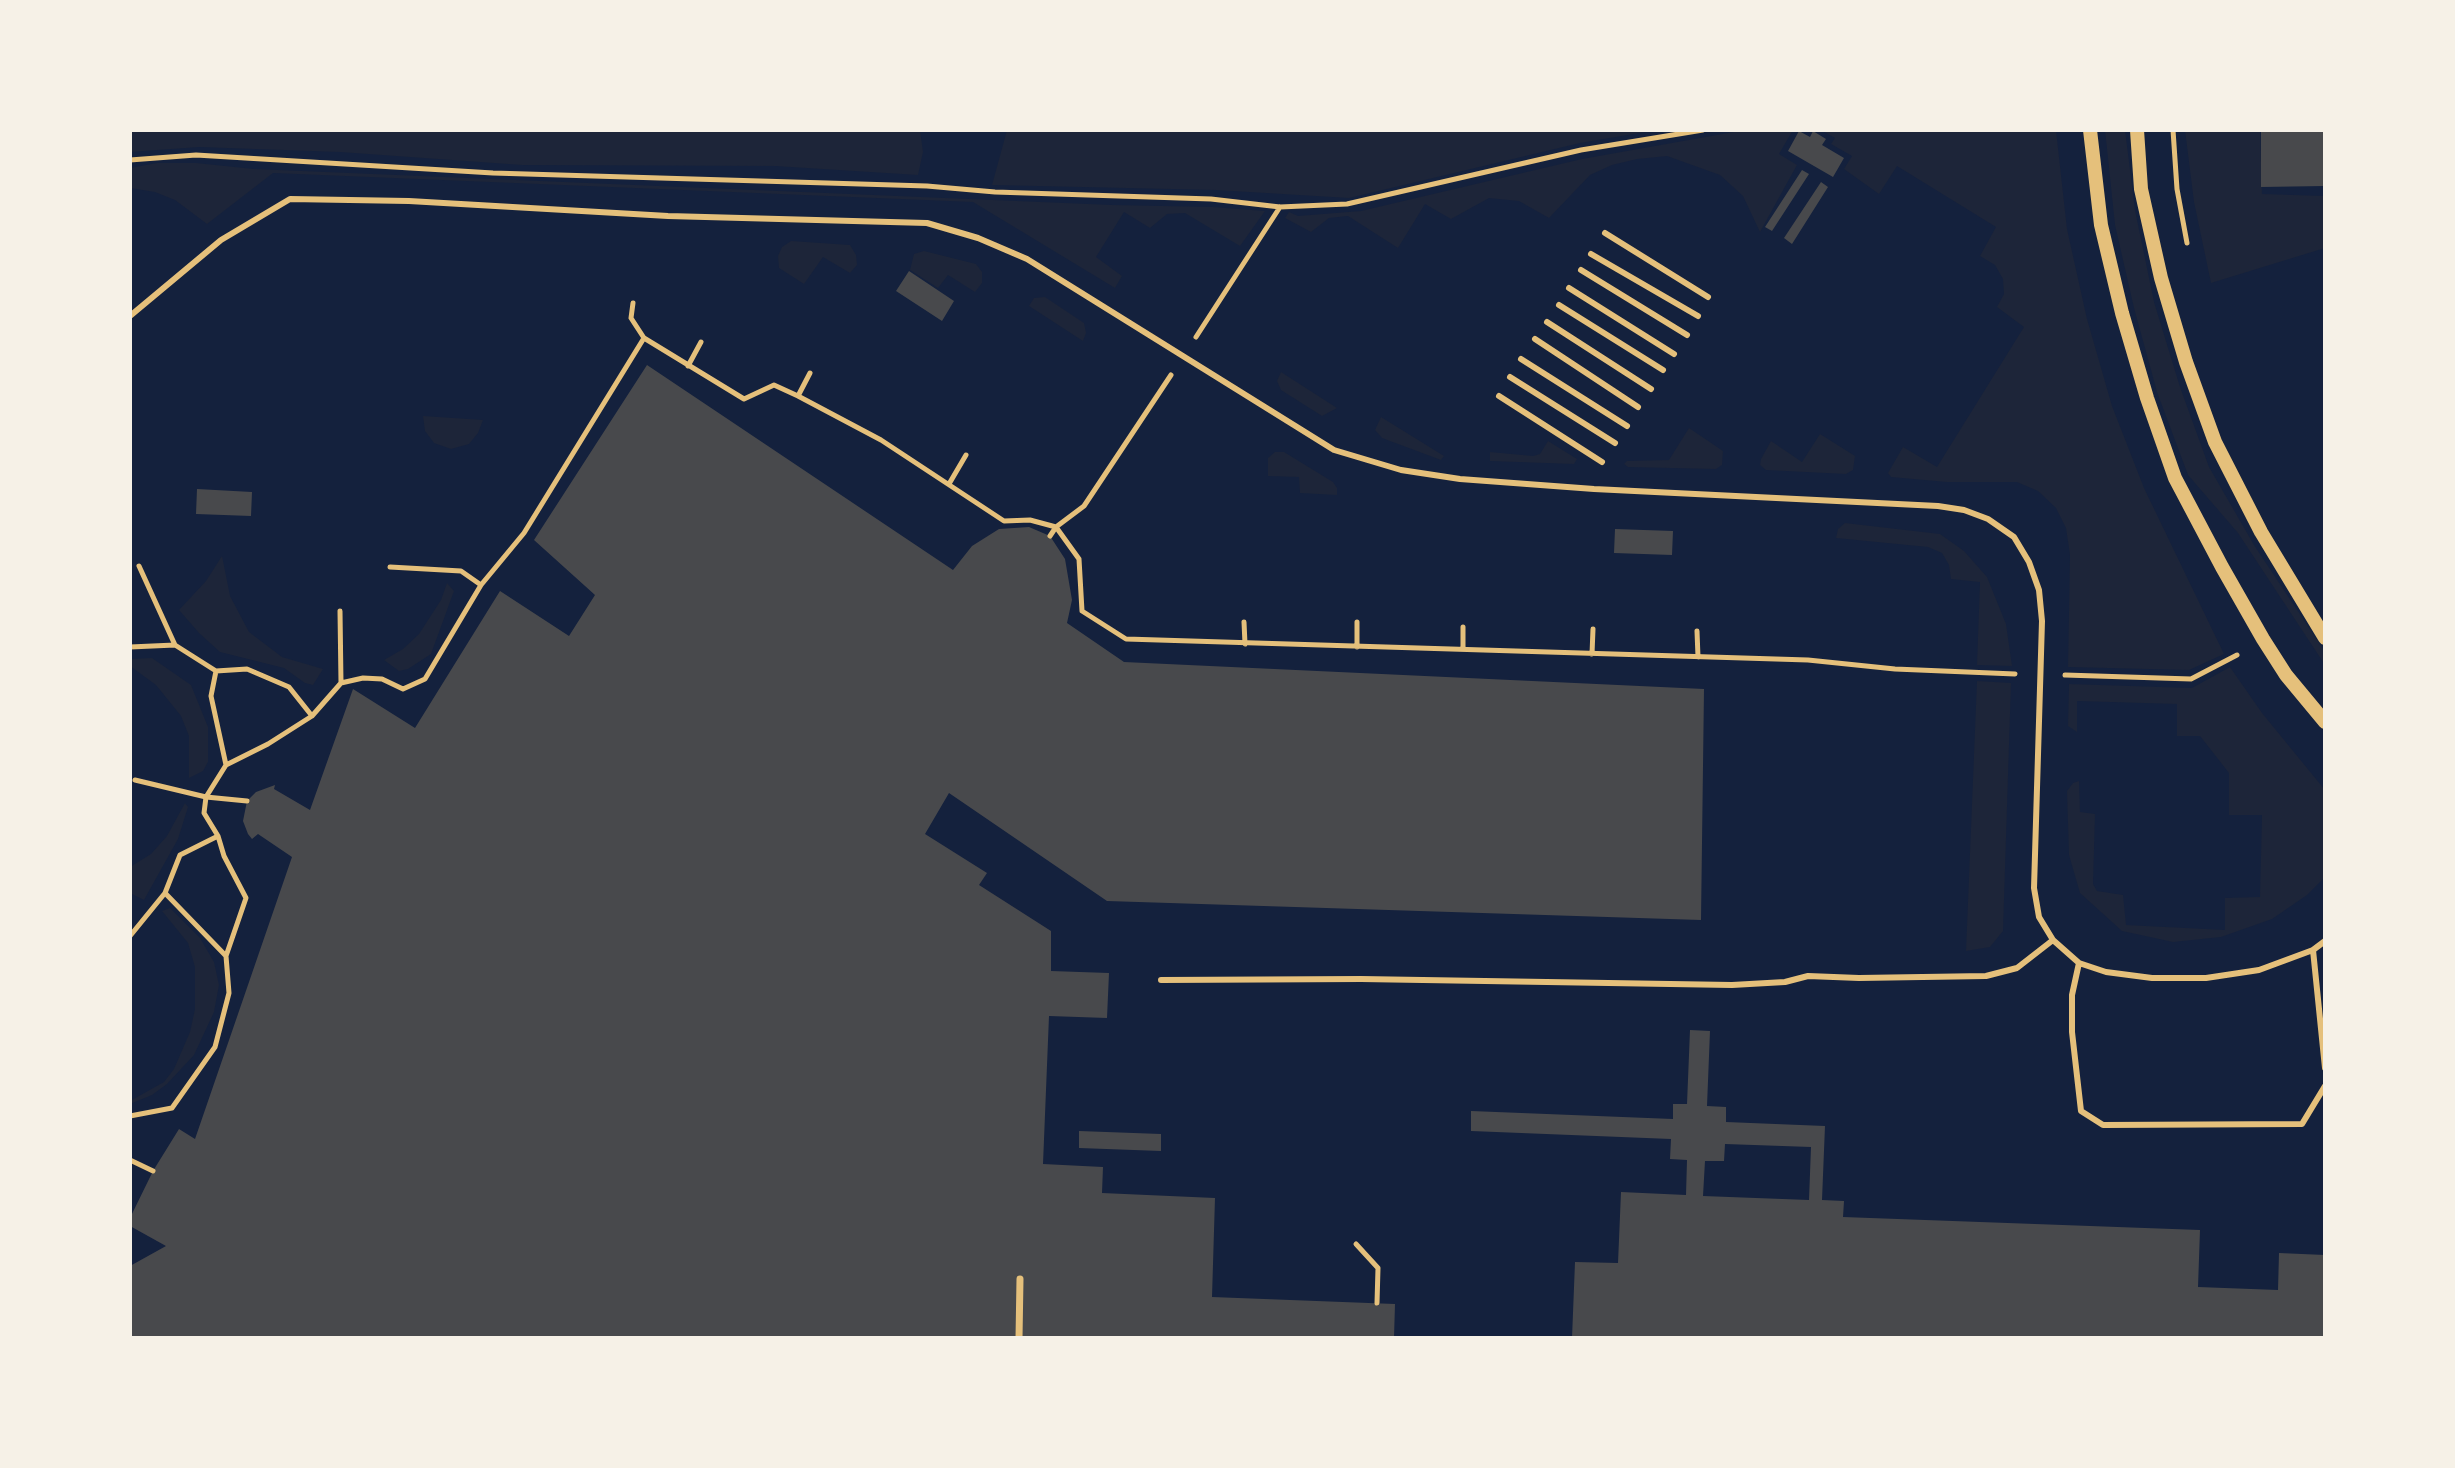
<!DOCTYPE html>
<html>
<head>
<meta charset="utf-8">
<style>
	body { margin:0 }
	#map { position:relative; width:2455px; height:1468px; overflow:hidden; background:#14213d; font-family:"Exo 2",sans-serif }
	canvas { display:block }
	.frame { position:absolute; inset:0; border:132px solid #f6f1e7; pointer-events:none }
</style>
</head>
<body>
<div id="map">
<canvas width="2455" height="1468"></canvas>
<div class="frame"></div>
</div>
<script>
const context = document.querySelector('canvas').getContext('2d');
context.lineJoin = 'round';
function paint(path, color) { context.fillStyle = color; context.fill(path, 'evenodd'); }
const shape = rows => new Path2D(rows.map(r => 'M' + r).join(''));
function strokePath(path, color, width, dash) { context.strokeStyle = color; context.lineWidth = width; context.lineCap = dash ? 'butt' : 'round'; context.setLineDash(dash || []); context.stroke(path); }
paint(shape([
	[130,130,920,130,923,152,918,175,775,166,522,165,340,152,199,147,130,152],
	[1007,130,1657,130,1580,143,1349,198,1216,190,992,185],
	[1745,130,1793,130,1779,154,1797,165,1760,232,1743,196,1720,175,1667,156,1637,159,1612,165,1590,175,1549,218,1519,201,1489,198,1451,219,1425,204,1398,248,1348,216,1329,218,1311,232,1285,218,1289,212,1298,216,1361,211,1582,159],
	[1821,130,2056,130,2067,229,2087,319,2112,406,2144,488,2224,654,2189,670,2068,667,2070,555,2066,528,2056,508,2038,491,2017,482,1947,482,1891,477,1888,473,1903,447,1937,467,2024,327,1997,307,2004,294,2003,279,1995,265,1980,256,1996,227,1897,166,1879,194,1844,169,1852,156,1831,144,1835,138],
	[2105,130,2125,130,2135,210,2154,302,2180,387,2209,467,2254,545,2325,652,2325,665,2238,533,2188,475,2157,392,2134,308,2115,225],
	[2185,130,2260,130,2262,194,2325,196,2325,248,2211,283,2194,202],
	[157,163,196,163,254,169,1112,205,1213,207,1265,211,1240,246,1185,213,1167,214,1150,228,1124,212,1096,257,1122,276,1115,288,973,202,273,173,207,224,175,200,155,192,130,188,130,168],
	[791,241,850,245,856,255,857,265,850,273,823,257,804,284,779,268,778,256,782,247],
	[924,251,976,264,982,272,982,283,975,292,948,275,938,288,910,270,914,254],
	[1045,297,1084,323,1086,333,1083,341,1029,306,1034,298],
	[1281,372,1337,408,1322,416,1281,390,1277,381],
	[423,416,483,420,478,433,469,444,451,449,434,443,425,431],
	[1381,417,1444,456,1441,460,1382,438,1375,430],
	[1689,428,1723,451,1722,465,1716,469,1628,467,1624,464,1627,461,1669,460],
	[1820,434,1855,456,1853,470,1846,474,1766,470,1760,465,1761,459,1771,441,1802,462],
	[1548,441,1577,459,1574,464,1490,461,1490,452,1533,456,1540,454],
	[1275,452,1284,452,1333,482,1337,488,1337,495,1300,493,1299,477,1268,476,1268,458],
	[1845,523,1940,534,1964,551,1987,577,2006,624,2012,666,1977,665,1980,582,1951,579,1949,565,1942,553,1928,547,1836,538,1838,529],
	[222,556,230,596,249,632,282,657,323,669,313,685,305,683,284,668,220,652,199,633,179,610,206,581],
	[447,583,454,591,431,654,408,669,399,671,384,660,403,649,419,634,441,600],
	[152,658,191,685,208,727,208,762,203,771,189,778,189,736,181,716,156,685,130,666,130,659],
	[2230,667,2262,713,2325,790,2325,877,2307,895,2272,919,2221,937,2173,942,2122,931,2080,893,2069,855,2067,791,2073,783,2079,781,2080,812,2095,814,2093,884,2097,891,2123,895,2126,925,2225,930,2225,898,2260,897,2262,815,2229,815,2229,773,2200,736,2177,736,2177,704,2077,701,2077,732,2068,726,2069,684,2192,688],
	[1977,681,2011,683,2003,931,1990,947,1966,951],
	[185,803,188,807,178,839,144,900,130,893,130,867,151,854,167,836],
	[170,908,200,938,214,962,219,985,214,1012,194,1055,167,1084,152,1095,130,1104,130,1101,164,1082,174,1069,190,1032,195,1009,195,967,188,943,162,911]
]), '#1d2539');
paint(shape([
	[2261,130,2325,130,2325,186,2261,187],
	[1799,131,1810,137,1813,131,1826,139,1822,145,1844,158,1833,177,1788,151],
	[1802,170,1809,174,1772,231,1765,227],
	[1821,182,1828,187,1792,244,1784,238],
	[909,271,954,301,942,321,896,291],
	[647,365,953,570,972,546,999,529,1029,527,1050,536,1065,559,1072,600,1067,623,1124,662,1704,689,1701,920,1107,901,949,793,925,834,987,873,979,885,1051,931,1051,971,1109,973,1107,1018,1049,1016,1043,1164,1103,1167,1102,1193,1215,1198,1212,1297,1395,1304,1394,1338,130,1338,130,1266,166,1246,130,1226,130,1218,153,1171,179,1129,195,1139,292,857,258,834,252,839,248,834,243,821,247,801,256,792,275,785,274,789,310,810,353,689,415,728,500,591,569,636,595,595,534,540],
	[197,489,252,492,251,516,196,514],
	[1615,529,1673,531,1672,555,1614,553],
	[1690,1030,1710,1031,1707,1106,1726,1107,1726,1122,1825,1126,1822,1200,1844,1201,1843,1217,2200,1230,2198,1287,2278,1290,2279,1253,2325,1255,2325,1338,1572,1338,1575,1262,1618,1263,1621,1192,1686,1195,1687,1160,1670,1159,1671,1139,1471,1131,1471,1111,1673,1119,1673,1104,1687,1104],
	[1725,1144,1811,1147,1809,1200,1703,1196,1705,1161,1724,1161],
	[1079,1131,1161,1134,1161,1151,1079,1148]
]), '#48494c');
strokePath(shape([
	[2173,130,2177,189,2187,243],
	[130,160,196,155,493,173,927,186,995,192,1211,199,1280,207,1347,204,1581,150,1703,130],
	[633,303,631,318,644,338],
	[1196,337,1280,207],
	[688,366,701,342],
	[798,396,810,373],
	[949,484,966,455],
	[1050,536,1056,527,1084,506,1171,375],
	[139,566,175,645,216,671],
	[390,567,461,571,481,585],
	[340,611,341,683],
	[1244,622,1245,644],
	[1357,622,1357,647],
	[1463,627,1463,649],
	[1697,631,1698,657],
	[130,647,175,645],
	[1592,654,1593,629],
	[2065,675,2191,679,2237,655],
	[226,765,211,696,216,671,247,669,289,687,312,716],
	[135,780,206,797,247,801],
	[165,893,226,956],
	[130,936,165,893,180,855,218,836],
	[130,1116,172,1108,215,1047,229,993,226,956,246,898,224,856,218,836,204,813,206,797,226,765,268,744,312,716,341,683,363,678,382,679,403,689,425,679,481,585,524,533,644,338,744,399,774,385,798,396,881,440,1004,521,1030,520,1056,527,1079,559,1082,611,1126,639,1808,660,1895,669,2015,674],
	[130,1160,153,1171],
	[1356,1244,1378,1268,1377,1303]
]), '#e5c07b', 5);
strokePath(shape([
	[1605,233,1708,297],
	[1591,254,1698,316],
	[1581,270,1687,335],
	[1569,288,1674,354],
	[1559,305,1663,370],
	[130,316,221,240,290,199,409,201,668,216,927,223,978,238,1027,259,1334,450,1401,470,1460,479,1594,489,1938,506,1964,510,1988,519,2014,537,2029,562,2039,590,2042,621,2034,888,2039,917,2053,940,2079,963,2106,972,2152,978,2206,978,2259,970,2313,950,2325,941],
	[1547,322,1651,389],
	[1535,339,1638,407],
	[1521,359,1627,426],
	[1510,377,1615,443],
	[1499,396,1602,462],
	[2313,950,2325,1068],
	[2079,963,2072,995,2072,1032,2081,1111,2103,1125,2302,1124,2325,1086],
	[1161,980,1361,979,1732,985,1785,982,1808,976,1859,978,1986,976,2017,968,2053,940]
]), '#e5c07b', 6);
strokePath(shape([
	[1019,1338,1020,1279]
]), '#e5c07b', 7);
strokePath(shape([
	[2090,130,2101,225,2122,313,2147,398,2175,478,2222,567,2263,639,2286,675,2325,722],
	[2137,130,2141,189,2161,278,2186,362,2215,442,2261,532,2325,638]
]), '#e5c07b', 14);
</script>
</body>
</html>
